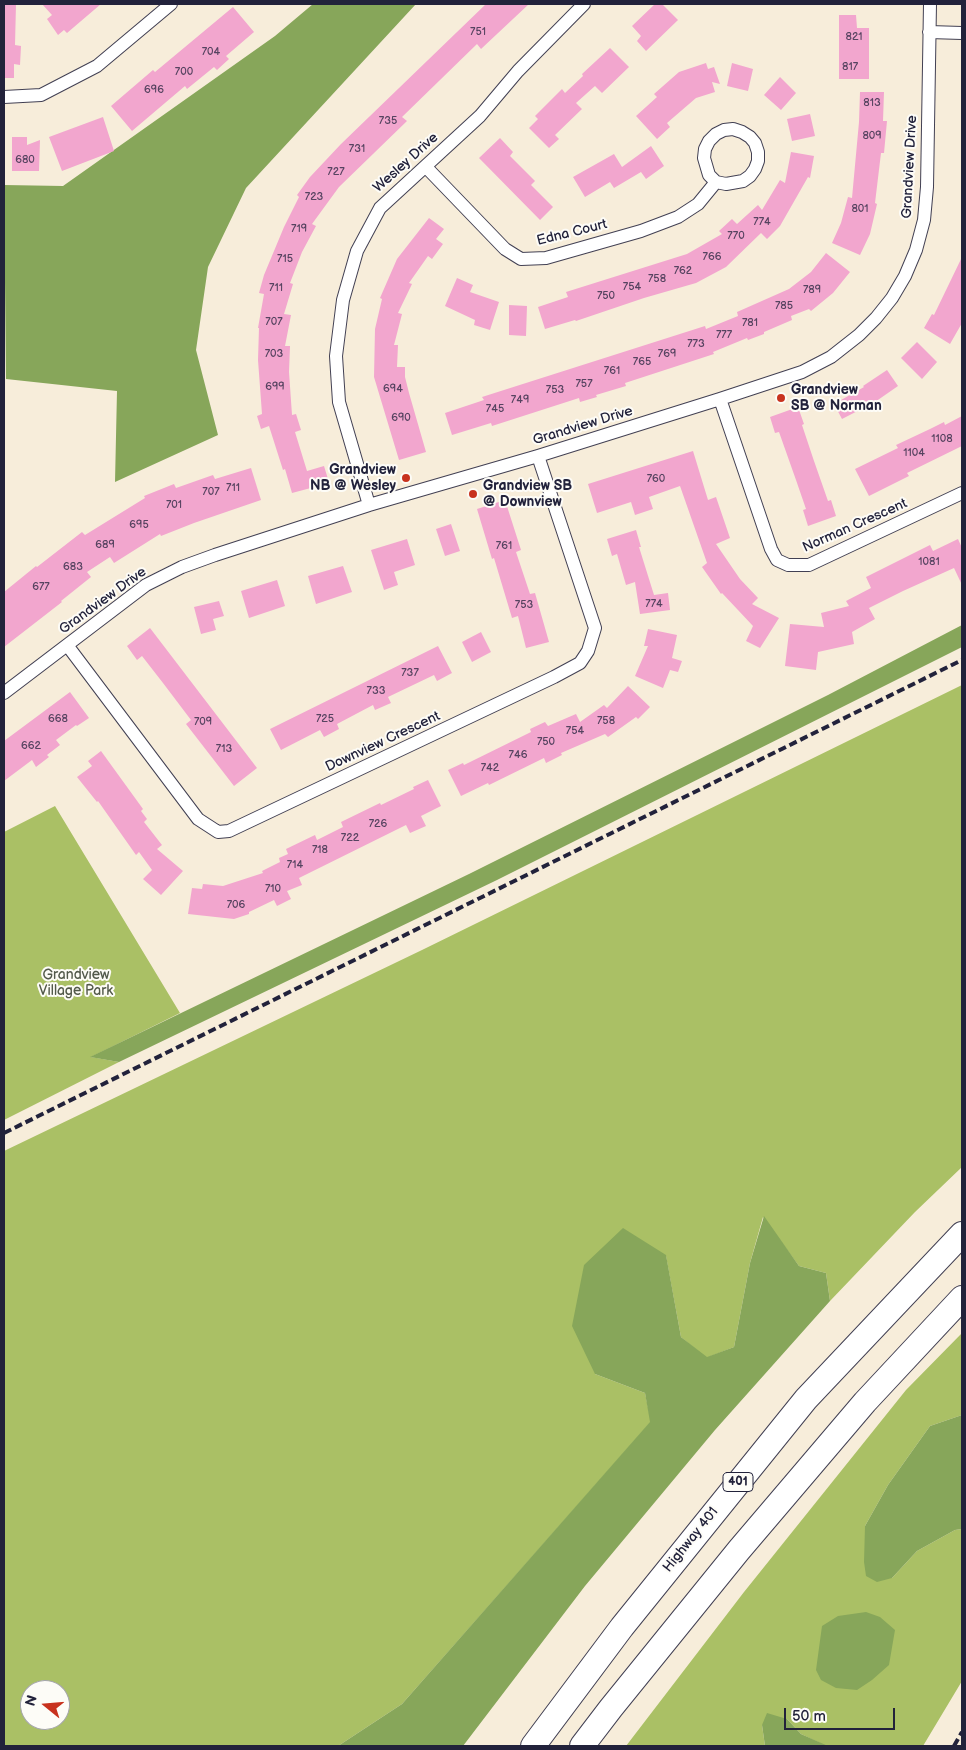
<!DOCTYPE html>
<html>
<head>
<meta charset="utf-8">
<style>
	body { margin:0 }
	#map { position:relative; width:966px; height:1750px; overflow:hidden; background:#f7edda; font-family:"Balsamiq Sans",sans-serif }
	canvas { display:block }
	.frame { position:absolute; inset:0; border:5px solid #22223b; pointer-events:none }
	.north { position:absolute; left:20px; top:1680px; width:50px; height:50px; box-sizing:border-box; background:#fdfcf7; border:1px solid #a5a5ac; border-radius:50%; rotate:287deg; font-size:14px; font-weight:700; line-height:20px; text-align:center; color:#22223b }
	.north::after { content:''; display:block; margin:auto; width:18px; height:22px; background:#c8321e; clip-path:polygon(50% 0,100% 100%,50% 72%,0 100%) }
	.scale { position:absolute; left:784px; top:1708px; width:111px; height:22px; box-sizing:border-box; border:2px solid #22223b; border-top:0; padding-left:6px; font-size:15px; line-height:18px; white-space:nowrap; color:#22223b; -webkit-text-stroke:4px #fdfcf7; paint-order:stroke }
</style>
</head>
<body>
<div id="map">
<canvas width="966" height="1750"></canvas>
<div class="frame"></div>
<div class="north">N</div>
<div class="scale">50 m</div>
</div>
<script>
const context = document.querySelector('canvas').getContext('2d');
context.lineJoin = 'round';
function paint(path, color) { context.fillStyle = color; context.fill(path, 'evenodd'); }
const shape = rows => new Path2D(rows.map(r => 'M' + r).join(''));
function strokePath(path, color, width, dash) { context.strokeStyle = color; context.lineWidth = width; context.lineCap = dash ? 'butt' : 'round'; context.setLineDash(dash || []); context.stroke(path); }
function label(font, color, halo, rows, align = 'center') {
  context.font = font + ' "Balsamiq Sans",sans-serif'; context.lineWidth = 4; context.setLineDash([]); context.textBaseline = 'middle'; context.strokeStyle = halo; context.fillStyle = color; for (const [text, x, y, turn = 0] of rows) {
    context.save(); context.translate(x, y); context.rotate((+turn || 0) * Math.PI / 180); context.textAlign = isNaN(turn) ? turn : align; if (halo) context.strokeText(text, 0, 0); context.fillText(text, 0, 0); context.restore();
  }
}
paint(shape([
	[962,685,962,1167,915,1212,830,1301,826,1273,799,1266,763,1217,750,1263,734,1347,706,1358,681,1337,666,1256,623,1229,595,1374,645,1393,651,1422,402,1704,338,1746,4,1746,4,1151,422,950],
	[30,1690,60,1690,60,1720,30,1720],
	[55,806,180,1013,91,1057,119,1062,4,1120,4,832],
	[962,1333,962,1415,930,1426,888,1485,865,1526,892,1578,917,1551,955,1530,962,1529,962,1681,923,1746,818,1746,820,1743,801,1734,787,1719,762,1725,765,1746,626,1746,744,1592,906,1390]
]), '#aac065');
paint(shape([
	[313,4,416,4,246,188,208,267,196,350,218,435,115,482,117,391,6,379,4,185,63,186,275,36],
	[962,625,962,647,497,880,119,1062,90,1057,469,874,828,695],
	[764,1216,799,1266,826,1273,830,1301,715,1430,585,1586,463,1746,338,1746,402,1704,650,1422,645,1393,595,1374,572,1326,584,1265,623,1228,666,1255,681,1337,707,1357,734,1347,750,1263],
	[962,1415,962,1529,955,1530,917,1551,892,1578,877,1582,866,1576,864,1562,865,1526,888,1485,930,1426],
	[866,1612,880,1617,895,1630,889,1665,872,1680,857,1690,836,1688,821,1680,816,1670,822,1626,838,1616],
	[767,1713,787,1719,801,1734,828,1746,765,1746,762,1725]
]), '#87a65a');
paint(shape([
	[4,4,16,4,15,45,21,46,20,65,14,64,14,78,4,78],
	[42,4,101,4,67,33,64,30,58,35,47,19,52,15],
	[486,4,529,4,481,49,477,44,402,117,407,121,339,187,312,224,316,226,302,252,290,283,293,284,284,314,291,315,285,346,290,346,289,372,292,415,296,414,301,430,295,432,307,471,324,466,328,479,321,481,322,485,292,493,285,469,283,470,269,426,261,429,257,416,262,414,258,360,259,328,258,328,264,294,259,293,264,275,284,227,299,197,297,195,310,177,341,144],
	[655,4,662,4,678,20,646,51,637,41,641,36,632,26],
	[233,7,254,32,226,56,229,59,217,70,214,67,187,89,185,86,132,131,111,106,153,70,155,72],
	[839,15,856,15,857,28,869,28,869,79,839,79],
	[610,48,629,67,602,93,595,86,576,103,582,109,555,135,559,139,549,148,529,128,538,119,535,116,562,89,565,93,583,76,582,74],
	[706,63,708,69,714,67,720,84,712,82,715,92,696,98,667,123,670,127,657,139,636,116,657,97,654,94,679,72],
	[732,63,753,69,748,91,727,86],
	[780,77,796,93,781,110,764,95],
	[860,92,884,92,883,121,887,121,884,153,881,153,875,203,877,204,870,234,860,255,832,243,841,223,848,197,852,198,859,122],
	[810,114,815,136,792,141,787,119],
	[103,117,114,151,62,171,49,137],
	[12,137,27,137,27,145,40,140,39,171,12,171],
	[500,138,513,152,510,156,535,181,531,185,553,207,540,220,479,158],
	[651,146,664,166,646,179,641,172,614,188,610,182,585,197,573,177,614,154,622,167],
	[791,152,814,156,810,178,808,177,780,226,767,239,761,233,726,267,696,283,644,298,576,321,575,320,545,329,538,307,568,297,566,292,687,254,722,234,719,231,732,219,737,224,758,205,762,210,780,180,785,183],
	[429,218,444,229,436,239,443,244,432,259,428,256,409,283,412,284,398,313,402,314,394,345,398,345,397,367,405,367,405,377,409,393,426,452,399,460,374,377,375,329,382,299,380,298,397,259],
	[826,253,850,272,833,293,811,311,809,309,791,316,792,320,764,332,764,334,748,340,747,338,713,352,714,354,625,383,626,386,596,395,597,397,580,402,579,398,492,426,491,423,452,435,445,413,484,400,482,397,705,326,706,329,738,316,737,312,789,289,811,272],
	[962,257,962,323,950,344,924,328,932,314,934,315],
	[457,278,473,285,470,292,499,302,490,330,474,325,475,320,445,306],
	[509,305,527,306,526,336,509,335],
	[917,342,937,362,922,379,901,358],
	[887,370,898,386,875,402,842,419,834,404,864,387,863,386],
	[798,407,804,424,802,425,814,461,828,501,831,500,836,516,808,526,803,510,806,509,796,480,779,432,775,433,770,417],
	[962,416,962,446,907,473,909,476,869,496,855,469,898,448,896,445,930,429,944,422,945,425],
	[693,451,708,500,716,497,730,538,716,544,740,579,758,598,752,604,779,618,760,648,746,641,753,626,722,593,721,594,702,567,707,563,680,486,649,497,653,509,635,515,631,502,597,513,588,484],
	[251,468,261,500,194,523,161,536,160,534,114,563,110,557,87,572,91,577,61,601,62,602,4,647,4,592,36,566,37,567,82,532,85,535,145,498,144,496,174,484,176,488,213,475,215,479],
	[505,500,521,550,516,552,530,594,535,593,549,642,526,648,518,616,512,618,494,558,492,559,477,509],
	[451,524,460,551,445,556,436,529],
	[636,530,641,547,639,547,654,595,668,593,670,610,640,614,635,582,626,585,617,554,612,556,607,539],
	[407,539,415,565,394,572,398,585,384,590,371,550],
	[958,539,962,548,962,585,954,568,903,591,869,608,875,619,852,632,854,644,818,652,816,670,785,666,790,624,824,627,821,613,849,606,846,601,871,588,866,577,930,545,933,551],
	[343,566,352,592,316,604,308,576],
	[277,580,285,606,249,618,241,591],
	[219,601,224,616,213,619,216,630,201,634,194,607],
	[150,628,257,768,234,786,186,724,191,720,163,683,142,656,137,660,127,646],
	[648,629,677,635,672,658,682,661,678,672,670,670,663,688,635,676,648,646,644,646],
	[481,632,491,652,472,662,462,642],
	[438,646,452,673,437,681,434,675,388,697,391,703,375,710,373,705,337,724,339,729,324,737,320,730,281,750,270,729],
	[628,686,650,707,638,719,636,717,608,737,605,734,561,753,562,755,546,763,544,758,489,785,488,783,461,796,448,770,463,763,464,765,531,732,530,729,545,722,548,726,576,714,580,722,604,705,607,708],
	[70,692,89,718,77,726,76,725,56,740,60,745,47,755,49,757,36,767,32,760,4,781,4,741],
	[101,751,143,809,141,811,147,819,144,822,162,845,157,849,183,871,161,895,143,879,152,870,139,852,136,855,98,801,97,802,77,777,92,766,88,761],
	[428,780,441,806,421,816,426,826,410,833,406,825,299,878,302,885,287,891,291,899,277,906,274,900,249,912,249,914,234,919,188,914,192,888,202,889,203,884,223,886,263,873,262,871,280,862,279,858,288,854,286,849,315,835,317,840,343,827,341,822,380,803,381,805,414,789,413,787]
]), '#f2a6ce');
const minor = shape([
	[929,32,962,33],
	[4,97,41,95,97,66,171,4],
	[426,167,505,249,521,259,546,258,641,231,678,217,698,204,716,182,709,175,704,158,705,149,709,141,716,134,724,130,733,129,742,132,750,137,755,143,758,152,758,161,755,169,750,176,743,181,726,184,716,182],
	[720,399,771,549,777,560,788,565,809,565,962,493],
	[369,505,339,402,336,356,343,300,357,251,380,208,480,116,518,71,584,4],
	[67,645,198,819,218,832,229,831,554,677,580,663,588,651,595,628,538,456],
	[4,693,146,585,182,567,215,555,369,505,538,456,720,399,802,372,831,357,859,335,876,318,892,298,905,276,916,250,924,220,927,187,930,4]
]);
const motorway = shape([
	[533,1746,622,1627,806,1399,962,1234],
	[582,1746,611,1708,739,1550,865,1402,962,1298]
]);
strokePath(minor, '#424053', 14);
strokePath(motorway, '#424053', 26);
strokePath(minor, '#fff', 12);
strokePath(motorway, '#fff', 24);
strokePath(shape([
	[4,1133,962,660],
	[954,1746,962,1732]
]), '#22223b', 4, [8, 4]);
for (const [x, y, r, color] of [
	[781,398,5,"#c8321e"],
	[406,478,5,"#c8321e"],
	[473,494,5,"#c8321e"]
]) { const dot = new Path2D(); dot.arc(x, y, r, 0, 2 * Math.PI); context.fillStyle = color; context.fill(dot); strokePath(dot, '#fdfcf7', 2); }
label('11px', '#564360', null, [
	["751",478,32],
	["821",854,37],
	["704",211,52],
	["817",850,67],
	["700",184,72],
	["696",154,90],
	["813",872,103],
	["735",388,121],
	["809",872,136],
	["731",357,149],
	["680",25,160],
	["727",336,172],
	["723",314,197],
	["801",860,209],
	["774",762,222],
	["719",299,229],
	["770",736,236],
	["766",712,257],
	["715",285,259],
	["762",683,271],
	["758",657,279],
	["754",632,287],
	["711",276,288],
	["789",812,290],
	["750",606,296],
	["785",784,306],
	["707",274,322],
	["781",750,323],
	["777",724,335],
	["773",696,344],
	["703",274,354],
	["769",667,354],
	["765",642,362],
	["761",612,371],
	["757",584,384],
	["699",275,387],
	["694",393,389],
	["753",555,390],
	["749",520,400],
	["745",495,409],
	["690",401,418],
	["1108",942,439],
	["1104",914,453],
	["760",656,479],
	["711",233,488],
	["707",211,492],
	["701",174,505],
	["695",139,525],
	["689",105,545],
	["761",504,546],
	["1081",929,562],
	["683",73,567],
	["677",41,587],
	["774",654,604],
	["753",524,605],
	["737",410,673],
	["733",376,691],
	["668",58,719],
	["725",325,719],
	["758",606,721],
	["709",203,722],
	["754",575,731],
	["750",546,742],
	["662",31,746],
	["713",224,749],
	["746",518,755],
	["742",490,768],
	["726",378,824],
	["722",350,838],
	["718",320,850],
	["714",295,865],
	["710",273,889],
	["706",236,905]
]);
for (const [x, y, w] of [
	[738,1482,30]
]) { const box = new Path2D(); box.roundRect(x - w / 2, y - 9.5, w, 19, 4); context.fillStyle = '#fdfcf7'; context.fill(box); strokePath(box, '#22223b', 1); }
label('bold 12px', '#22223b', null, [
	["401",738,1482]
]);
label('14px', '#22223b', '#fdfcf7', [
	["Wesley Drive",406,163,-42],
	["Grandview Drive",910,167,-87],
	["Edna Court",572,233,-14],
	["Grandview Drive",583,426,-17],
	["Norman Crescent",855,526,-24],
	["Grandview Drive",103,601,-36],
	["Downview Crescent",383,742,-25],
	["Highway 401",691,1540,-51]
]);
label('bold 14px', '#22223b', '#fdfcf7', [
	["Grandview",791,390],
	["SB @ Norman",791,406],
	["Grandview",396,470,"right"],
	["NB @ Wesley",396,486,"right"],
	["Grandview SB",483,486],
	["@ Downview",483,502]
], 'left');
label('14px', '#52594a', '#fdfcf7', [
	["Grandview",76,975],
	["Village Park",76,991]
]);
</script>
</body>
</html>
